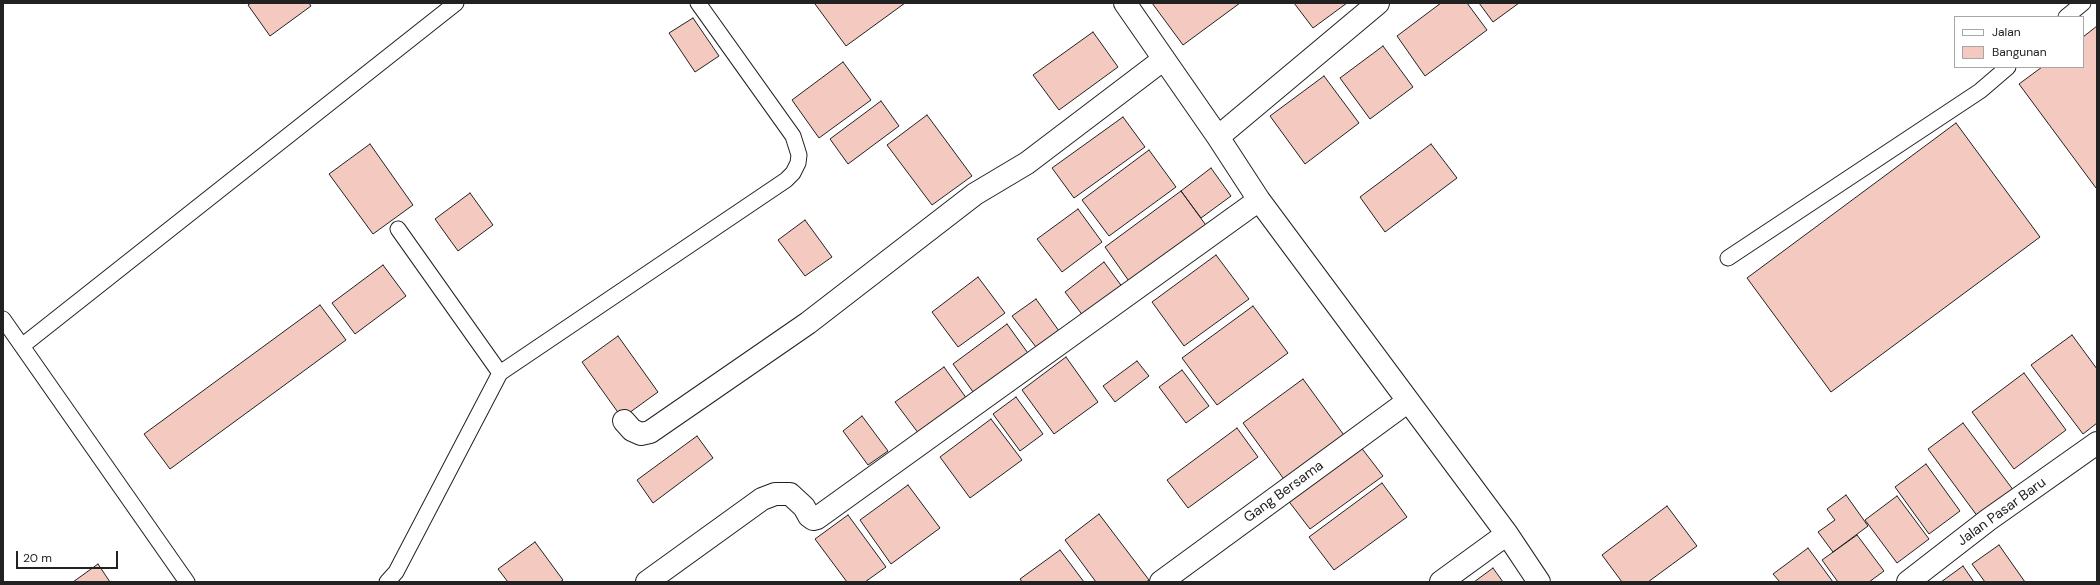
<!DOCTYPE html>
<html>
<head>
<meta charset="utf-8">
<style>
	body { margin:0 }
	#map { position:relative; width:2100px; height:585px; overflow:hidden; background:#fff; font-family:"DM Sans",sans-serif }
	canvas { display:block }
	.frame { position:absolute; inset:0; border:4px solid #222; pointer-events:none }
	.legend { position:absolute; left:1954px; top:16px; width:130px; height:52px; box-sizing:border-box; background:#fff; border:1px solid #a7a7a7; margin:0; padding:5px 7px; list-style:none; font-size:12px; color:#222 }
	.legend li { display:flex; align-items:center; gap:8px; height:20px }
	.legend b { width:20px; border:1px solid #a7a7a7 }
	.scale { position:absolute; left:16px; top:551px; width:102px; height:18px; box-sizing:border-box; border:2px solid #222; border-top:0; padding-left:5px; font-size:12px; line-height:14px; white-space:nowrap; color:#222; -webkit-text-stroke:3px #fff; paint-order:stroke }
</style>
</head>
<body>
<div id="map">
<canvas width="2100" height="585"></canvas>
<div class="frame"></div>
<ul class="legend">
<li><b style="height:5px;background:#fff"></b>Jalan</li>
<li><b style="height:11px;background:#f3c9c0"></b>Bangunan</li>
</ul>
<div class="scale">20 m</div>
</div>
<script>
const context = document.querySelector('canvas').getContext('2d');
context.lineJoin = 'round';
function paint(path, color) { context.fillStyle = color; context.fill(path, 'evenodd'); }
const shape = rows => new Path2D(rows.map(r => 'M' + r).join(''));
function strokePath(path, color, width, dash) { context.strokeStyle = color; context.lineWidth = width; context.lineCap = dash ? 'butt' : 'round'; context.setLineDash(dash || []); context.stroke(path); }
function label(font, color, halo, rows, align = 'center') {
  context.font = font + ' "DM Sans",sans-serif'; context.lineWidth = 3; context.setLineDash([]); context.textBaseline = 'middle'; context.strokeStyle = halo; context.fillStyle = color; for (const [text, x, y, turn = 0] of rows) {
    context.save(); context.translate(x, y); context.rotate((+turn || 0) * Math.PI / 180); context.textAlign = isNaN(turn) ? turn : align; if (halo) context.strokeText(text, 0, 0); context.fillText(text, 0, 0); context.restore();
  }
}
const building = shape([
	[251,3,309,3,311,6,270,36,248,5,251,3],
	[817,3,905,3,846,46,815,4,817,3],
	[1152,3,1240,3,1183,45,1152,3],
	[1294,3,1347,3,1313,28,1294,3],
	[1441,3,1467,3,1487,30,1425,76,1397,36,1441,3],
	[1479,3,1519,3,1493,22,1479,3],
	[693,18,719,56,695,72,669,33,693,18],
	[2097,26,2097,188,2096,188,2019,84,2042,67,2083,67,2083,37,2097,26],
	[1093,32,1118,67,1059,110,1033,75,1093,32],
	[1383,46,1413,87,1370,119,1340,78,1383,46],
	[843,62,871,100,819,138,792,100,843,62],
	[1324,76,1359,123,1305,164,1270,116,1324,76],
	[881,101,899,126,848,164,830,139,881,101],
	[927,115,972,176,932,205,887,145,927,115],
	[1123,117,1145,147,1074,198,1052,168,1123,117],
	[1956,123,2040,237,1831,392,1747,278,1956,123],
	[370,144,413,205,373,234,329,174,370,144],
	[1431,144,1457,178,1385,232,1360,197,1431,144],
	[1149,150,1176,187,1109,236,1082,200,1149,150],
	[1211,168,1231,196,1201,218,1181,191,1211,168],
	[1181,191,1208,228,1131,284,1105,247,1181,191],
	[470,193,493,225,458,251,435,219,470,193],
	[1078,209,1102,242,1062,272,1037,239,1078,209],
	[805,220,832,257,805,276,778,240,805,220],
	[1216,255,1249,299,1184,346,1152,302,1216,255],
	[1104,262,1123,288,1084,317,1065,292,1104,262],
	[383,265,406,296,355,334,332,303,383,265],
	[978,277,1005,313,958,347,932,312,978,277],
	[1036,299,1059,331,1036,347,1012,316,1036,299],
	[320,305,346,340,170,469,144,434,320,305],
	[1253,306,1288,353,1217,405,1182,358,1253,306],
	[1007,324,1030,356,976,396,953,364,1007,324],
	[2072,335,2097,369,2097,423,2083,434,2031,365,2072,335],
	[618,336,658,392,622,418,582,362,618,336],
	[1066,357,1098,402,1054,434,1022,390,1066,357],
	[1137,361,1149,376,1115,402,1103,386,1137,361],
	[944,367,967,399,919,434,895,402,944,367],
	[1182,370,1209,406,1186,423,1159,387,1182,370],
	[2024,373,2066,430,2014,469,1972,412,2024,373],
	[1303,379,1346,438,1286,482,1243,423,1303,379],
	[1016,397,1043,434,1020,451,993,414,1016,397],
	[862,416,888,451,868,465,843,431,862,416],
	[991,419,1022,460,970,498,940,457,991,419],
	[1963,423,2014,491,1978,517,1928,449,1963,423],
	[1237,428,1258,457,1188,508,1167,480,1237,428],
	[697,436,713,458,653,503,637,480,697,436],
	[1360,446,1383,476,1310,529,1287,499,1360,446],
	[1926,464,1960,511,1929,534,1895,487,1926,464],
	[1382,483,1407,517,1334,570,1309,537,1382,483],
	[908,485,940,528,891,564,860,520,908,485],
	[1846,495,1868,526,1833,552,1818,532,1835,520,1827,509,1846,495],
	[1897,496,1929,539,1897,563,1865,520,1897,496],
	[1667,506,1697,546,1648,582,1622,582,1602,555,1667,506],
	[1099,514,1149,580,1146,582,1096,582,1065,540,1099,514],
	[848,515,886,567,865,582,847,582,815,539,848,515],
	[1857,535,1884,571,1869,582,1838,582,1822,560,1857,535],
	[535,542,563,580,560,582,508,582,498,569,535,542],
	[1999,545,2025,582,1985,582,1972,564,1999,545],
	[1808,548,1833,582,1780,582,1773,574,1808,548],
	[1060,550,1084,582,1022,582,1020,579,1060,550],
	[98,564,110,582,73,582,98,564],
	[1963,566,1974,582,1941,582,1963,566],
	[1493,568,1503,582,1474,582,1493,568]
]);
paint(building, '#f3c9c0');
strokePath(building, '#222', 1);
const lane = shape([
	[2066,17,2083,3],
	[398,229,500,373],
	[1728,258,1980,91,2008,67],
	[3,319,187,582],
	[22,346,456,3],
	[387,582,396,572,500,373,786,180,793,173,798,163,799,155,793,136,698,3]
]);
const street = shape([
	[1125,3,1218,137,1259,200,1507,534,1539,582],
	[1218,137,1378,3],
	[624,421,632,430,641,434,650,432,808,323,975,194,1027,163,1164,59],
	[647,582,762,499,775,494,790,494,804,507,809,516,813,519,817,518,1259,200],
	[1161,582,1407,402],
	[1441,582,1507,534],
	[1908,582,1988,520,2097,443]
]);
strokePath(lane, '#222', 17);
strokePath(street, '#222', 24);
strokePath(lane, '#fff', 15);
strokePath(street, '#fff', 22);
label('14px', '#222', '#fff', [
	["Gang Bersama",1284,492,-36],
	["Jalan Pasar Baru",2002,512,-36]
]);
</script>
</body>
</html>
